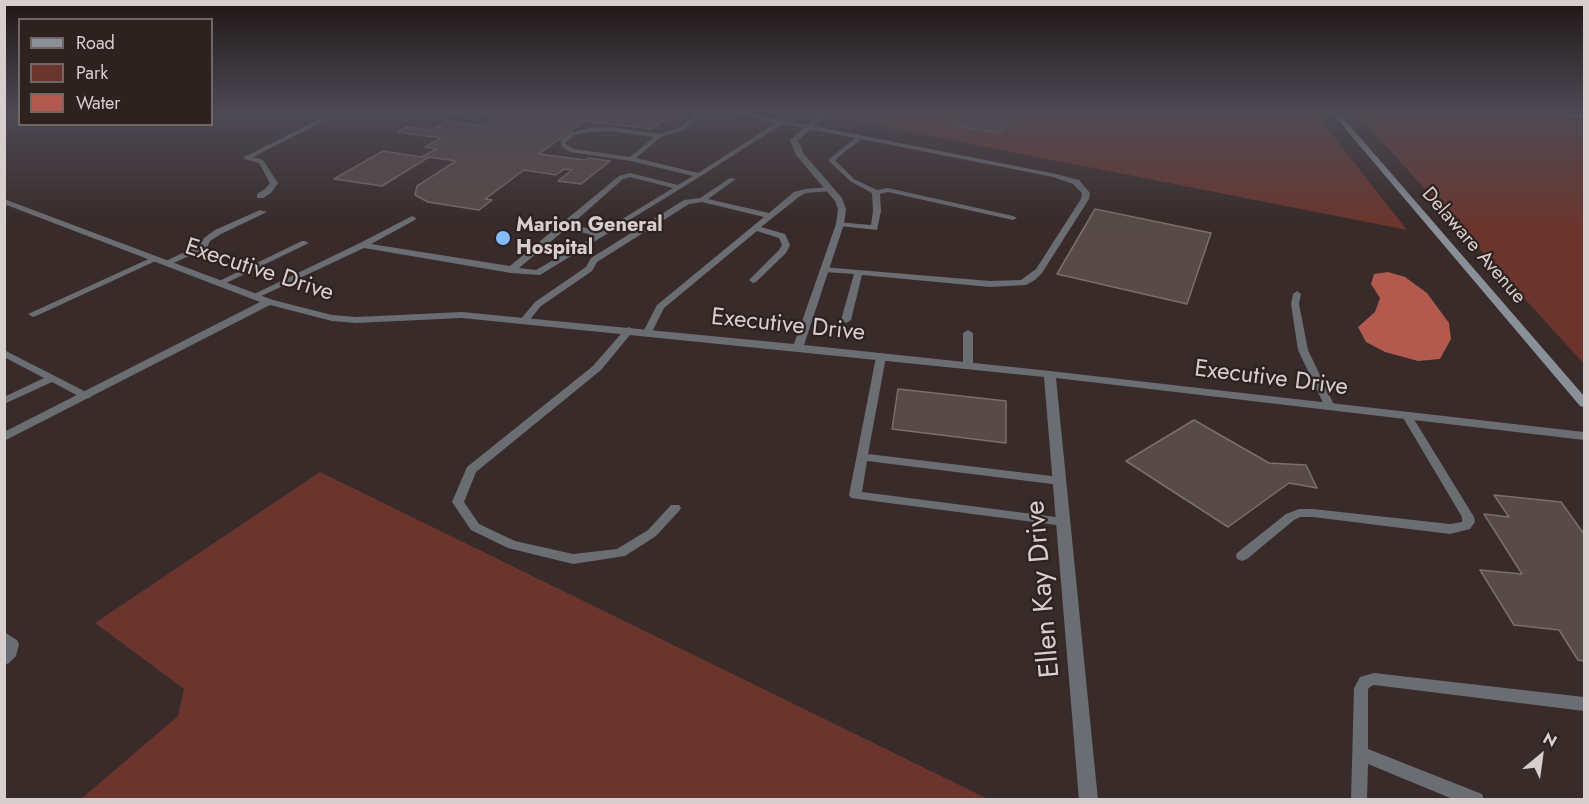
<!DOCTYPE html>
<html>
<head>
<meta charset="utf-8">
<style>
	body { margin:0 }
	#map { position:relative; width:1589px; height:804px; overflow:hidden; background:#382b29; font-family:Jost,sans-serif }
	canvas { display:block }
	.frame { position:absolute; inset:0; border:6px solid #d7cfcd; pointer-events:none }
	.legend { position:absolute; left:18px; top:18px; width:195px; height:108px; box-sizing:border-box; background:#2e2220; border:2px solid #726765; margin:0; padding:8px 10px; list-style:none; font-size:18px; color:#d7cfcd }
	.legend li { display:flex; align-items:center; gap:12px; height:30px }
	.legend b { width:30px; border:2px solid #726765 }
	.north { position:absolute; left:1511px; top:726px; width:60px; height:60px; -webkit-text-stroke:4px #2e2220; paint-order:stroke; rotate:29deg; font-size:16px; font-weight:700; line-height:24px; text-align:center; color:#d7cfcd }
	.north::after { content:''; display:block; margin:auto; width:21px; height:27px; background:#d7cfcd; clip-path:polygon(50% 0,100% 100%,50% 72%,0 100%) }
</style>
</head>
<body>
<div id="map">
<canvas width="1589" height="804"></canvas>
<div class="frame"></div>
<ul class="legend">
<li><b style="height:8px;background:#8a9098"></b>Road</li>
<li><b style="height:16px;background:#6b352d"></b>Park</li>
<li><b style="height:16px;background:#b15a4d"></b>Water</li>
</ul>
<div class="north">N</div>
</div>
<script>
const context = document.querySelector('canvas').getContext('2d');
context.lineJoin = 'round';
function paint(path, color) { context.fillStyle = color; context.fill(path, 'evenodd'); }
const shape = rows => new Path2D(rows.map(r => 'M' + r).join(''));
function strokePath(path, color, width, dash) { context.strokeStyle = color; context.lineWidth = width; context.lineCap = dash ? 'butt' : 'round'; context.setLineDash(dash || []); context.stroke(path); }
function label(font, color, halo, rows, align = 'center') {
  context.font = font + ' Jost,sans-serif'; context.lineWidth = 4.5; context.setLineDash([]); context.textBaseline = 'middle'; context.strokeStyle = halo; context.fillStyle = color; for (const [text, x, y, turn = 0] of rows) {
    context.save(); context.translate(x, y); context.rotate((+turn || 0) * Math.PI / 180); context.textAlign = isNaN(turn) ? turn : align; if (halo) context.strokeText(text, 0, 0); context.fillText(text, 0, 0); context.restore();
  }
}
paint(shape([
	[841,113,1315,113,1407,230,835,117],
	[1356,113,1532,113,1584,121,1584,364],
	[320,472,986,798,990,799,81,799,178,716,184,689,95,623]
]), '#6b352d');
paint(shape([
	[1388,272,1405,277,1427,293,1449,323,1451,339,1440,359,1418,361,1385,352,1366,342,1358,327,1375,312,1380,298,1371,284,1374,274]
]), '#b15a4d');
const building = shape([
	[480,113,682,113,675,120,667,119,651,129,585,121,539,154,585,160,588,158,610,161,581,184,558,181,572,170,564,169,556,175,524,170,485,199,492,200,479,210,428,202,415,195,417,186,456,161,429,157,382,186,334,179,383,151,421,157,437,149,425,147,441,138,398,132,407,127,431,130,447,121,482,126,498,116,480,113],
	[965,113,1001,113,1016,116,999,133,952,125,965,113],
	[1095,209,1211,233,1187,304,1057,274,1095,209],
	[898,389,1006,401,1006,443,892,429,898,389],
	[1194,420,1269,463,1306,465,1317,488,1289,483,1228,527,1126,461,1194,420],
	[1494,495,1561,502,1584,534,1584,661,1578,660,1559,630,1514,625,1480,570,1522,574,1484,514,1509,517,1494,495]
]);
paint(building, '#574a47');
strokePath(building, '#7c6e6b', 1.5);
paint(shape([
	[332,113,340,113,253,157,263,160,278,183,271,193,263,198,257,198,257,194,265,189,270,183,259,163,244,159,244,157,332,113],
	[445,113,461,113,469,116,466,118,445,113],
	[697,113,704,113,683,130,661,137,636,158,698,173,776,123,734,113,748,113,1056,174,1079,180,1090,193,1089,199,1042,273,1035,280,1026,285,990,287,862,275,851,320,846,323,841,320,854,274,825,272,821,269,822,267,990,281,1021,280,1036,269,1081,199,1082,193,1073,184,1053,177,861,139,835,160,854,179,877,190,888,188,1013,216,1017,218,1013,220,888,192,880,194,881,211,877,230,840,226,836,224,837,222,871,225,873,211,872,193,850,181,828,160,855,138,782,124,701,176,540,275,511,273,364,248,257,298,251,298,250,296,360,243,412,216,416,218,415,220,371,244,510,266,619,176,630,173,678,185,693,176,631,161,570,152,561,146,561,140,570,133,590,128,610,127,659,134,679,128,697,113],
	[610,131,654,137,630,157,574,149,566,144,566,142,574,135,590,132,610,131],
	[630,177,673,188,601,232,572,224,623,179,630,177],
	[567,228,595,236,536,270,519,268,567,228],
	[730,178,736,179,708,199,769,213,794,192,805,189,830,187,834,189,830,191,806,193,800,196,761,227,785,234,790,245,786,253,756,282,753,283,749,280,779,250,782,245,779,238,757,231,664,308,651,334,648,335,643,332,657,305,764,217,702,202,689,204,597,262,592,271,541,306,528,322,525,323,520,320,535,302,586,267,591,258,684,200,700,198,730,178],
	[260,210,267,212,221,234,210,241,207,248,169,265,163,265,162,263,201,244,204,238,215,230,260,210],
	[302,241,305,241,309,243,222,285,216,285,215,283,302,241],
	[153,257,159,257,160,259,36,316,33,317,28,314,153,257],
	[1297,291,1301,294,1299,304,1308,350,1335,407,1334,409,1330,410,1325,407,1298,350,1291,304,1293,294,1297,291],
	[629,327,634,330,601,370,476,472,464,502,479,524,515,541,573,554,617,549,648,530,671,505,679,505,681,508,679,511,656,536,625,556,573,564,508,548,471,530,452,502,467,467,593,366,626,328,629,327],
	[968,330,973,333,973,366,968,369,963,366,963,333,968,330],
	[4,350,90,394,91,396,90,398,82,398,52,382,4,404,4,397,44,378,4,357,4,350],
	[881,354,886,357,868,454,1060,477,1064,478,1066,481,1064,484,1060,485,867,461,862,492,1064,518,1068,519,1070,522,1068,525,1064,526,851,498,849,495,876,357,881,354],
	[1407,413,1412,416,1474,517,1475,522,1470,529,1450,534,1313,517,1300,517,1294,520,1247,559,1242,561,1237,559,1236,556,1237,553,1286,514,1299,509,1313,509,1450,524,1462,522,1462,517,1402,416,1407,413],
	[4,632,17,640,19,644,16,656,9,663,4,665,4,632],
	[1374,673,1584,697,1584,711,1374,685,1370,687,1368,689,1368,749,1482,794,1484,800,1455,800,1368,764,1367,800,1351,800,1354,688,1360,677,1374,673]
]), '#6a6d72');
paint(shape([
	[821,113,829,113,798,140,804,154,842,198,846,209,844,224,804,345,1050,371,1584,432,1584,440,1056,378,1098,800,1079,800,1044,377,462,318,356,323,332,321,270,305,4,441,4,432,260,302,4,204,4,199,273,300,332,315,356,317,462,312,794,344,836,224,838,209,835,201,796,155,790,140,821,113]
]), '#6a6d72');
paint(shape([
	[1332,113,1339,113,1584,396,1584,407,1580,406,1332,113],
	[1556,113,1584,115,1584,119,1559,115,1556,113]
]), '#8a9098');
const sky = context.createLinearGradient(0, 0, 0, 226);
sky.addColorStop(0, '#1f1817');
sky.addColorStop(0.5, '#4d4a54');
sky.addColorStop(1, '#4d4a5400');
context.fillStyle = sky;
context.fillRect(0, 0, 1589, 226);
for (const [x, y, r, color] of [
	[503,238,8,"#84bbfb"]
]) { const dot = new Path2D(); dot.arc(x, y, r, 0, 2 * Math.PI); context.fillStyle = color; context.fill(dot); strokePath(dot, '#2e2220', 2); }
label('bold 20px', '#d7cfcd', '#2e2220', [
	["Marion General",516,226],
	["Hospital",516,249]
], 'left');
label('20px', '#d7cfcd', '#2e2220', [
	["Delaware Avenue",1473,246,49]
]);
label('24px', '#d7cfcd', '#2e2220', [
	["Executive Drive",259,271,18],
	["Executive Drive",788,326,6],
	["Executive Drive",1271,379,7]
]);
label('28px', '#d7cfcd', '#2e2220', [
	["Ellen Kay Drive",1044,589,-95]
]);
</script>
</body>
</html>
